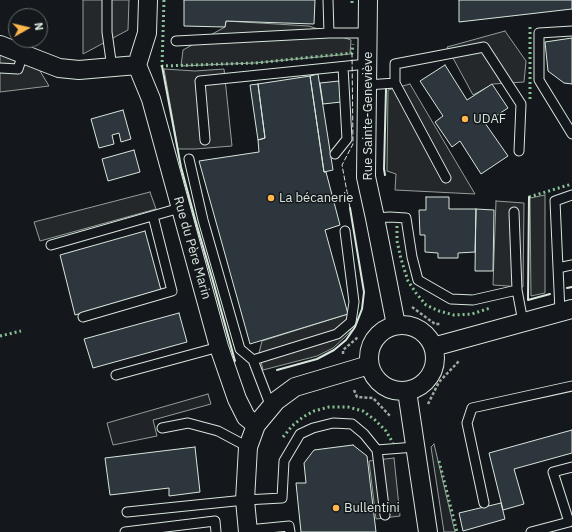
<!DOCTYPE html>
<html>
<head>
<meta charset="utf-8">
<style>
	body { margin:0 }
	#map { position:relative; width:572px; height:532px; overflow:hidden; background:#14181c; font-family:"IBM Plex Sans",sans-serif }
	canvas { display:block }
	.north { position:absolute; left:8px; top:8px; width:40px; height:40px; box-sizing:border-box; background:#14181c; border:1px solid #626a69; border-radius:50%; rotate:82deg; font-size:11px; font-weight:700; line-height:16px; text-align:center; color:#d8e6dc }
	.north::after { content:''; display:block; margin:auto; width:14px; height:18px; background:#ffb74d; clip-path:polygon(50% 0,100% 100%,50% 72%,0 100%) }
</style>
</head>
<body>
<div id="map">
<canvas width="572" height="532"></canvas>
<div class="north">N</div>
</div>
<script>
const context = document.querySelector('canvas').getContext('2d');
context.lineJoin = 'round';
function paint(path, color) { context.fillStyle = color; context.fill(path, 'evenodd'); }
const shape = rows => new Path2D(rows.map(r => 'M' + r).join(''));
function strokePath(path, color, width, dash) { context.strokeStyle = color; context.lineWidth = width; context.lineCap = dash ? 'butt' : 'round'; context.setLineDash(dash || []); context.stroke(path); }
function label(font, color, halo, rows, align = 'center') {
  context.font = font + ' "IBM Plex Sans",sans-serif'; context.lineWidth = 3; context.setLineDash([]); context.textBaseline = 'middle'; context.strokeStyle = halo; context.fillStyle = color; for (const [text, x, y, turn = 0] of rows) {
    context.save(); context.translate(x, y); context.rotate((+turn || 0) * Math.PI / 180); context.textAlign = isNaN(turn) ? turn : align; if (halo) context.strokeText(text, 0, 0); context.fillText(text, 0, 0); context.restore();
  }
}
const green = shape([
	[208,394,211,404,153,420,157,436,113,445,107,423,208,394],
	[434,444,455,532,444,532,431,447,434,444]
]);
paint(green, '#202428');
strokePath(green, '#939e99', 1);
const parking = shape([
	[83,0,129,0,128,30,83,54,83,0],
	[226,21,309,26,351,40,350,54,255,63,181,66,183,50,225,27,226,21],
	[505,31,526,61,524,82,493,84,473,95,447,47,505,31],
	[0,49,34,61,49,86,0,92,0,49],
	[164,69,195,71,224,69,232,146,195,149,178,149,164,69],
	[410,84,475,194,395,190,396,174,387,171,388,90,410,84],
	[150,192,156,209,40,241,34,222,150,192],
	[545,195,545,293,531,296,530,198,545,195],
	[496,201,524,203,523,287,493,285,496,201],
	[348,314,351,331,346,336,333,348,317,356,263,370,259,353,262,341,348,314],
	[394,458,400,516,376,519,369,461,394,458]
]);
paint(parking, '#24282b');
strokePath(parking, '#939e99', 1);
const building = shape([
	[184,0,315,0,314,24,226,21,225,27,184,26,184,0],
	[459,0,572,0,572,9,459,22,459,0],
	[572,38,572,84,564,83,548,71,545,42,572,38],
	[445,65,467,100,492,84,508,108,485,123,508,156,481,174,460,141,452,147,435,122,443,116,420,81,445,65],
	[318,74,333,170,324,172,310,76,318,74],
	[310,76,324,172,326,172,340,225,325,230,348,314,250,344,199,161,259,152,258,140,265,138,258,84,310,76],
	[339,81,341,102,323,104,320,83,339,81],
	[258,84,265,138,258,140,250,85,258,84],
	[123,110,131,139,121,142,119,133,112,135,114,144,99,148,91,119,123,110],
	[134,150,140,172,108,181,102,159,134,150],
	[426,197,449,197,449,209,476,209,475,252,458,253,458,258,438,258,438,253,425,252,425,235,420,235,419,210,426,210,426,197],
	[476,209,494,210,493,271,475,271,476,209],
	[145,231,161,290,75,315,60,255,145,231],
	[179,313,187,342,93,368,84,339,179,313],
	[572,430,572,453,514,469,524,504,503,510,489,453,572,430],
	[353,445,367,456,376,532,301,532,296,483,306,483,304,463,314,450,353,445],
	[195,447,200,492,169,496,169,488,110,495,105,458,195,447],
	[501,503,505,519,463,531,459,513,501,503]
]);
paint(building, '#2c363c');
strokePath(building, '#d8e6dc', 1);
const lane = shape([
	[107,0,107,32,112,68],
	[328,0,329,33],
	[572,31,539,33,539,80,572,134],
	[176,41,329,33,368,33],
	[0,68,18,69,23,54],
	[395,83,446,178],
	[367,85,395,83,395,64,484,47,521,104,519,151],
	[205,140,200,81,367,64],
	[335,154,347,139,343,67],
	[189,159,203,220,240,349,253,360],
	[514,212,517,290,523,322],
	[375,218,390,217,406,218,412,257,418,280,451,299,473,300,517,290],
	[51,245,180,208],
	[558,268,572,265],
	[560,312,555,201,572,195],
	[83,317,172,291,153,216],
	[116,375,219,347],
	[271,407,253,360,337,334,351,322,354,302,345,231],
	[162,428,188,423,218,431,248,447],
	[484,503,467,423,472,408,572,386],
	[127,512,245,500,282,498,284,461,300,434,313,428,333,423,352,424,364,434,377,450],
	[385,515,377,450,415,447],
	[248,530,289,526,290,532],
	[125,532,215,521,216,532],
	[531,532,569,522,553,472,572,467]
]);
const street = shape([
	[368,0,366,177,375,218,396,325],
	[0,45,59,68,79,70,137,65],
	[137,65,151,99,219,347,237,399,246,417,256,425],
	[137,65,147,33,148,0],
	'369 358a33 33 0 1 1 66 0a33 33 0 1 1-66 0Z',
	[433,347,572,309],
	[407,391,428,532],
	[248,532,245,500,248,447,256,425,276,401,295,387,369,365]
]);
strokePath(lane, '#d8e6dc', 11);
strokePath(street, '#d8e6dc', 20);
strokePath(shape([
	[412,307,435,324,441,324],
	[343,354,343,350,356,339,358,336],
	[354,390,357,397,373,398,391,417],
	[428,404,439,382,460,360]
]), '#9da8a2', 2.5, [3, 2]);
strokePath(lane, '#14181c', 9);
strokePath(street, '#14181c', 18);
strokePath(shape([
	[164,0,162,66,255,63,352,53,353,44],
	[352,3,352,0],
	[530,99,530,25],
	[529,197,572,184],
	[397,226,397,241,401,259,408,281,416,293,426,305,439,311,454,315,472,314,490,308],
	[0,336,21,331],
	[283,437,292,426,303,417,314,411,329,407,348,407,363,411,375,420,386,431,393,443],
	[439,461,457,532]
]), '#8ac095', 3, [2, 3]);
strokePath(shape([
	[350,208,342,165,353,144,352,53]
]), '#d8e6dc', 1, [5, 2]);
strokePath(shape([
	[162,66,181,167,195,219,213,281,235,361],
	[385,175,384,169,386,89],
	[529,197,528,300,550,294],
	[567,288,572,287],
	[277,370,317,359,334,350,346,340,355,327,362,309,364,292,350,208]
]), '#d8e6dc', 2);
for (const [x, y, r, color] of [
	[465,119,4,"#ffb74d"],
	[271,198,4,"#ffb74d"],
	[336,508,4,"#ffb74d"]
]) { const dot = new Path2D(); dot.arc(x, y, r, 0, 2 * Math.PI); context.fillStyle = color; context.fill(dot); strokePath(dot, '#14181c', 1.5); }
label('13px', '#d8e6dc', '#14181c', [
	["Rue Sainte-Geneviève",368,116,-90],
	["Rue du Père Marin",192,248,74]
]);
label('13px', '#d8e6dc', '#14181c', [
	["UDAF",473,119],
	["La bécanerie",279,198],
	["Bullentini",344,508]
], 'left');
</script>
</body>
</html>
